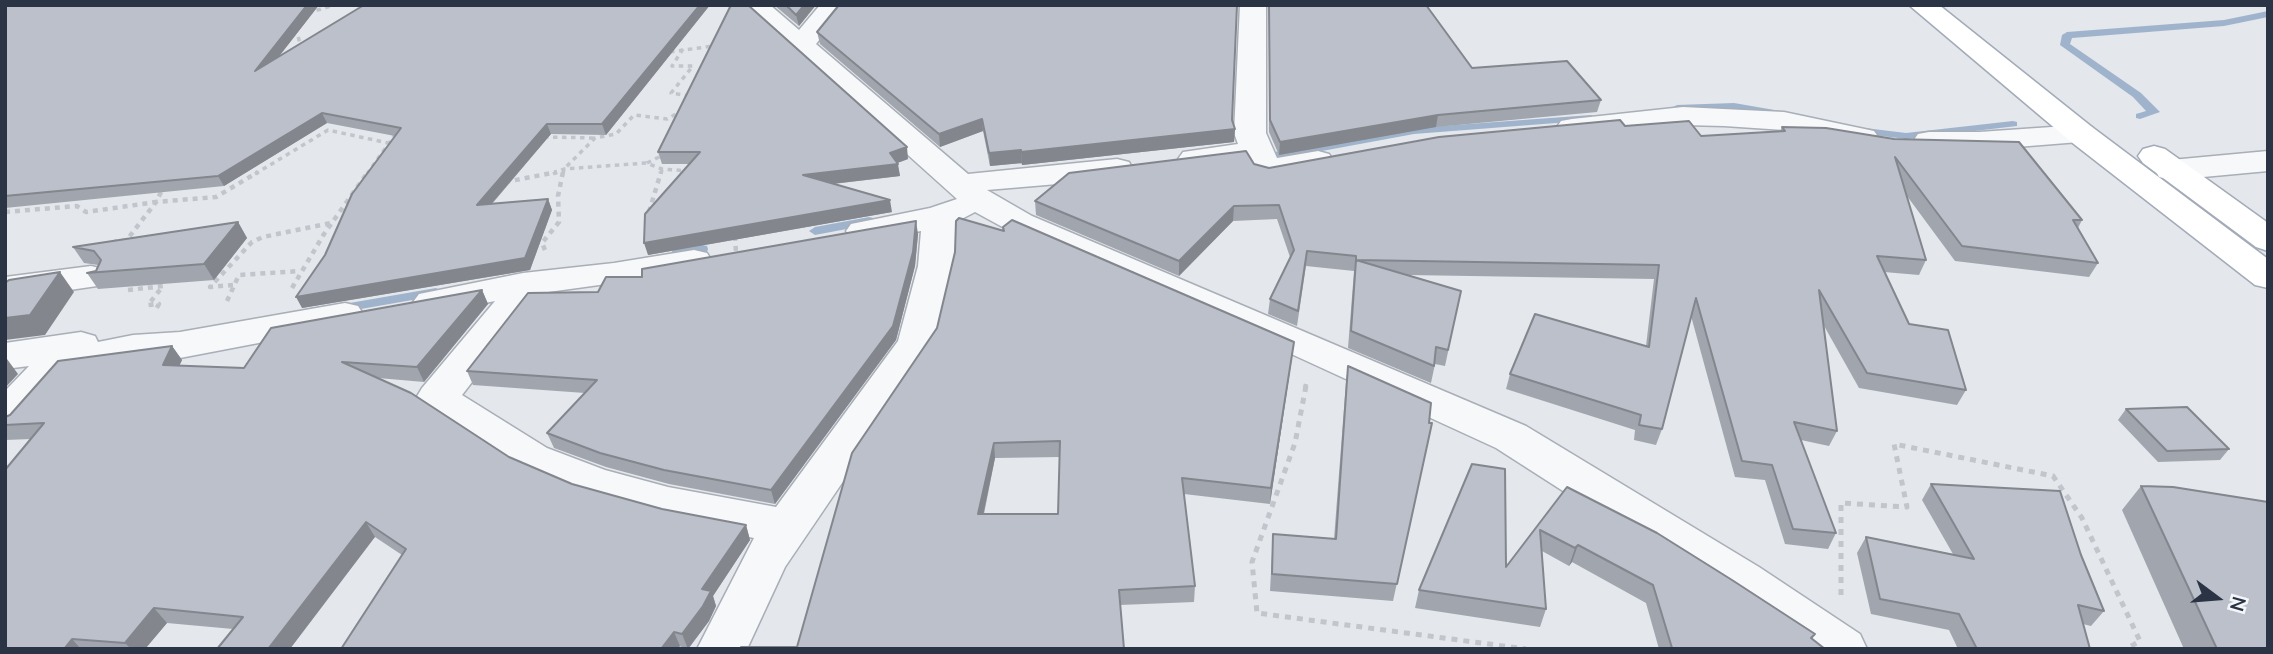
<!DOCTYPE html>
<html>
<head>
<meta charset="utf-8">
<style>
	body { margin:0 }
	#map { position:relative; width:2273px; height:654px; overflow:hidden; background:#e4e7ec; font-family:"Nunito Sans",sans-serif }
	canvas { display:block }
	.frame { position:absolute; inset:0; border:7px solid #2b3445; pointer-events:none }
	.north { position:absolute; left:2182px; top:563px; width:70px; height:70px; -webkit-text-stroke:5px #f4f6f9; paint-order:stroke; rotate:106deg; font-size:19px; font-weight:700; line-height:28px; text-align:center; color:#2b3445 }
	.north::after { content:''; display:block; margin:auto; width:24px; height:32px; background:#2b3445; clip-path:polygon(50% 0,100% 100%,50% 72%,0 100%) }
</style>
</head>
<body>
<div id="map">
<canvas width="2273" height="654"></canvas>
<div class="frame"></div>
<div class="north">N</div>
</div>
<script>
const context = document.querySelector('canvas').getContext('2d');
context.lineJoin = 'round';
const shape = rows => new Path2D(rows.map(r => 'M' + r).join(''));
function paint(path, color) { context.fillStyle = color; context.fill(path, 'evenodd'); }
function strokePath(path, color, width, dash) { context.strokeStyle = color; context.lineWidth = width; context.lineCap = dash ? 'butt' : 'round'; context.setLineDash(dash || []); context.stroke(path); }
paint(shape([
	[2268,11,2268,17,2224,26,2072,38,2070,44,2141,93,2160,112,2140,119,2136,118,2136,114,2146,111,2133,97,2060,45,2062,35,2067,32,2224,20,2268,11],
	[1734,103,1786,112,1792,115,1786,118,1734,109,1677,111,1671,108,1677,105,1734,103],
	[1591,115,1597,118,1595,120,1414,134,1257,163,1251,159,1257,155,1414,128,1591,115],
	[2013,121,2017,122,2017,126,1906,139,1857,133,1851,130,1857,127,1906,133,2013,121],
	[869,217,873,218,875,221,873,224,815,235,809,231,815,227,869,217],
	[702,245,707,246,708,249,707,252,678,257,671,253,673,250,702,245],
	[436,288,443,292,441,295,338,313,331,309,338,305,436,288]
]), '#9fb4cc');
const street = shape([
	[741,5,770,5,799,30,820,5,847,5,816,44,968,174,1117,159,1129,162,1133,169,1129,176,1117,179,987,190,1032,216,1526,426,1759,567,1860,634,1867,649,1802,649,1725,595,1496,448,1287,352,1008,230,975,212,956,222,954,266,937,343,785,567,747,649,697,649,754,538,668,521,579,496,517,470,422,408,416,398,422,388,495,301,432,314,419,310,413,302,419,294,523,273,614,263,694,250,707,253,712,261,707,269,694,272,541,293,462,395,547,448,605,470,668,487,776,507,898,341,918,266,921,231,863,241,851,238,846,231,851,224,930,208,957,199,741,5],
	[1240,5,1266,5,1266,133,1277,158,1318,151,1329,154,1334,161,1329,168,1267,180,1255,177,1247,162,1194,169,1183,166,1178,159,1183,152,1238,144,1234,133,1240,5],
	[1683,107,1784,112,1874,131,1879,138,1874,145,1863,147,1784,130,1724,126,1683,125,1572,137,1561,135,1556,128,1561,121,1572,119,1683,107],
	[2081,125,2092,127,2097,134,2092,141,1979,150,1929,150,1918,148,1913,141,1918,134,1929,132,1979,132,2081,125],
	[2268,151,2268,171,2171,180,2159,177,2155,170,2159,163,2171,160,2268,151],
	[91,266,104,269,109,277,104,285,22,297,18,302,5,306,5,277,91,266],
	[345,303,358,306,364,315,358,324,180,358,133,361,67,374,20,428,5,433,5,391,29,366,5,369,5,343,81,332,95,336,98,342,133,335,180,332,345,303]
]);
const primary = shape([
	[1909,5,1939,5,2092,127,2268,259,2268,288,2255,285,2070,141,1909,5],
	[2154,146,2165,149,2268,223,2268,251,2256,247,2143,163,2138,156,2143,149,2154,146]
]);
strokePath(street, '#a9aeb7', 3);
strokePath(primary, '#a3abb8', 3);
strokePath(shape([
	[308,13,334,5],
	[291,34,298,35,300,45],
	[683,49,672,66,693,66,671,93,690,96],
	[670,52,713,46],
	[544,137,595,138],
	[647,163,659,157,661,151],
	[255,174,328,130,388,143],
	[367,174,396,133],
	[553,174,564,169,646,163,662,169,689,171],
	[563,174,564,169,595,138,616,134,634,115,667,119,685,109],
	[661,174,662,169]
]), '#c2c5cb', 3.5, [4.5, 4.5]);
strokePath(shape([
	[505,182,557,172],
	[5,212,77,206,86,212,156,202,162,190],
	[649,212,661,172],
	[735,236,736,253],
	[114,244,117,240,126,241,156,202,216,197,258,172],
	[545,250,542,243,559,222,558,196,563,172],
	[233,285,210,287,252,242,263,237,331,223],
	[292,288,324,234,368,172],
	[128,290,163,286,148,305,159,304,155,311],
	[227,301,239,275,300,271],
	[1305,388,1306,384]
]), '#c2c5cb', 4.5, [5, 5]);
strokePath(shape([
	[1306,386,1295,443,1252,562,1257,613,1526,649],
	[1841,595,1841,503,1907,507,1894,444,2053,476,2082,518,2140,641,2126,649]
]), '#c2c5cb', 5, [6, 6]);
paint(street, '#f7f8fa');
paint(primary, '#fff');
paint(shape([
	[5,5,319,5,279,56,710,5,606,135,551,134,492,204,548,199,552,210,530,270,302,308,325,255,395,136,327,123,224,186,5,208],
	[731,5,908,159,897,163,900,176,833,184,892,212,648,255,689,164,662,164,658,152],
	[774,5,816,5,799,26],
	[1269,5,1426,5,1472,68,1601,100,1597,112,1436,127,1279,155,1269,132],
	[817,32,1232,120,1235,129,1234,142,1022,165,1022,163,990,166,983,131,940,147,820,44],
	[1625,126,1701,136,1780,131,1782,127,1826,128,2082,220,2078,228,2098,263,2089,277,1955,261,1907,196,1926,260,1919,275,1884,272,1909,324,1966,390,1957,405,1859,388,1823,324,1837,431,1829,446,1801,440,1836,533,1828,549,1785,544,1765,480,1735,477,1691,316,1662,429,1656,445,1634,440,1635,430,1506,389,1510,374,1646,346,1654,279,1409,275,1461,291,1445,366,1435,364,1431,383,1348,348,1354,271,1306,266,1297,326,1268,314,1270,299,1290,257,1277,219,1233,221,1179,276,1036,215,1035,201,1254,164,1269,168],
	[238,222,247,238,214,280,98,289,87,273,96,271,98,265,84,263,73,247],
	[918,234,915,266,896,340,775,504,669,484,606,467,554,448,547,433,585,393,473,385,467,371,598,292,642,277],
	[482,290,488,304,424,382,378,378,509,457,572,484,662,509,746,525,750,540,713,596,716,606,709,621,688,649,402,555,375,537,233,629,167,623,145,649,5,649,31,439,5,440,5,417,172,346,182,360,179,366,244,368],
	[1292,357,1270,504,1184,494,1195,586,1194,602,1120,605,797,647,852,453],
	[1060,457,1058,514,984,514,995,458],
	[1348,366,1429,423,1432,423,1393,601,1270,591,1273,534,1334,539,1346,382],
	[2126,409,2229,449,2220,460,2158,462,2118,420],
	[1931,484,2081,555,2104,611,2091,626,2083,624,2090,649,1958,649,1949,630,1871,614,1857,553,1866,537,1953,554,1922,500],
	[2141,486,2268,649,2184,649,2122,510],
	[1567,487,1815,634,1812,639,1659,649,1646,603,1572,562,1569,566,1542,551,1546,609,1540,627,1415,608,1419,590,1506,567]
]), '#a1a5ae');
paint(shape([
	[307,5,319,5,260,81,255,71],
	[700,5,710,5,606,135,602,124],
	[804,5,816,5,799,26,796,15],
	[322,113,327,123,224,186,218,176],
	[1438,115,1436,127,1279,155,1280,142],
	[982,119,983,131,940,147,939,134],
	[547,124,551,134,481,216,477,205],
	[1235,129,1234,142,1022,165,1021,152],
	[907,147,908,159,892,165,890,153],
	[1021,150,1022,163,990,166,989,153],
	[898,164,900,176,805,187,803,175],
	[548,199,552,210,530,270,302,308,296,297],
	[890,200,892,212,648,255,644,243],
	[1234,206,1233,221,1179,276,1179,261],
	[916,221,918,234,915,266,896,340,775,504,771,490],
	[238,222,247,238,214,280,204,264],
	[60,272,74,292,45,335,5,340,5,318],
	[482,290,488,304,424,382,417,367],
	[1294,342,1292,357,1270,504,1271,488],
	[172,346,182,360,173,379,163,365],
	[7,359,18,374,5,388,5,361],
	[994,443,995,458,980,530,978,514],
	[366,522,375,537,290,649,268,649],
	[746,525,750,540,713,596,716,606,709,621,688,649,682,634,702,589],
	[1578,545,1572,562,1569,566,1575,548],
	[154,608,167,623,145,649,131,649,125,643],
	[674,632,680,646,678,649,661,649],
	[72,639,81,649,64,649]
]), '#83868d');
const building = shape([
	[5,5,307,5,255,71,364,5,700,5,602,124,547,124,477,205,548,199,525,258,296,297,325,255,352,194,401,128,322,113,218,176,5,196,5,5],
	[731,5,748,5,907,147,890,153,898,164,803,175,890,200,644,243,645,214,700,152,658,152,731,5],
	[786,5,804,5,796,15,786,5],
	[839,5,1237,5,1232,120,1235,129,1021,152,1021,150,989,153,982,119,939,134,817,32,839,5],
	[1269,5,1426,5,1472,68,1567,61,1601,100,1438,115,1280,142,1270,120,1269,5],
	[1620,120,1625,126,1689,121,1701,136,1785,131,1782,127,1826,128,1894,139,2019,142,2082,220,2073,220,2098,263,1962,246,1895,157,1926,260,1877,256,1909,324,1948,330,1966,390,1867,373,1819,290,1837,431,1794,422,1836,533,1793,529,1772,465,1742,461,1696,298,1662,429,1639,425,1641,415,1510,374,1535,314,1649,347,1659,265,1356,260,1356,256,1307,251,1298,311,1270,299,1294,250,1279,205,1234,206,1179,261,1035,201,1069,173,1246,151,1254,164,1269,168,1439,137,1620,120],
	[959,218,1004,231,1003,227,1012,220,1294,342,1271,488,1182,478,1195,586,1119,590,1124,649,740,649,741,647,797,647,852,453,937,328,955,252,956,221,959,218],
	[1060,441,1058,514,978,514,994,443,1060,441],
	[916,221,913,252,893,326,771,490,664,470,600,453,547,433,597,380,467,371,528,293,598,292,606,277,642,277,642,269,916,221],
	[238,222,204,264,87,273,96,271,101,260,94,251,73,247,238,222],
	[1356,260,1461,291,1448,350,1436,347,1434,366,1351,331,1356,260],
	[60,272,30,315,5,318,5,283,9,280,60,272],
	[482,290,417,367,342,362,411,393,509,457,572,484,662,509,746,525,702,589,711,591,703,606,682,634,674,632,661,649,341,649,406,549,366,522,268,649,217,649,243,617,154,608,125,643,72,639,64,649,5,649,5,470,44,423,5,425,5,417,10,415,58,361,172,346,163,365,244,368,271,328,482,290],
	[1348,366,1431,403,1429,423,1432,423,1397,584,1272,574,1273,534,1336,539,1348,366],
	[2187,407,2229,449,2167,451,2126,409,2187,407],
	[1472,464,1505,469,1506,567,1567,487,1657,533,1732,580,1815,634,1811,638,1825,649,1664,649,1672,648,1653,585,1578,545,1575,548,1540,530,1546,609,1419,590,1472,464],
	[1931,484,2060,491,2081,555,2104,611,2078,605,2090,649,1977,649,1959,614,1880,599,1866,537,1974,559,1931,484],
	[2141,486,2173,487,2268,502,2268,649,2217,649,2141,486]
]);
paint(building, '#bbc0ca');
strokePath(building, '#83868d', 2);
</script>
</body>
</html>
